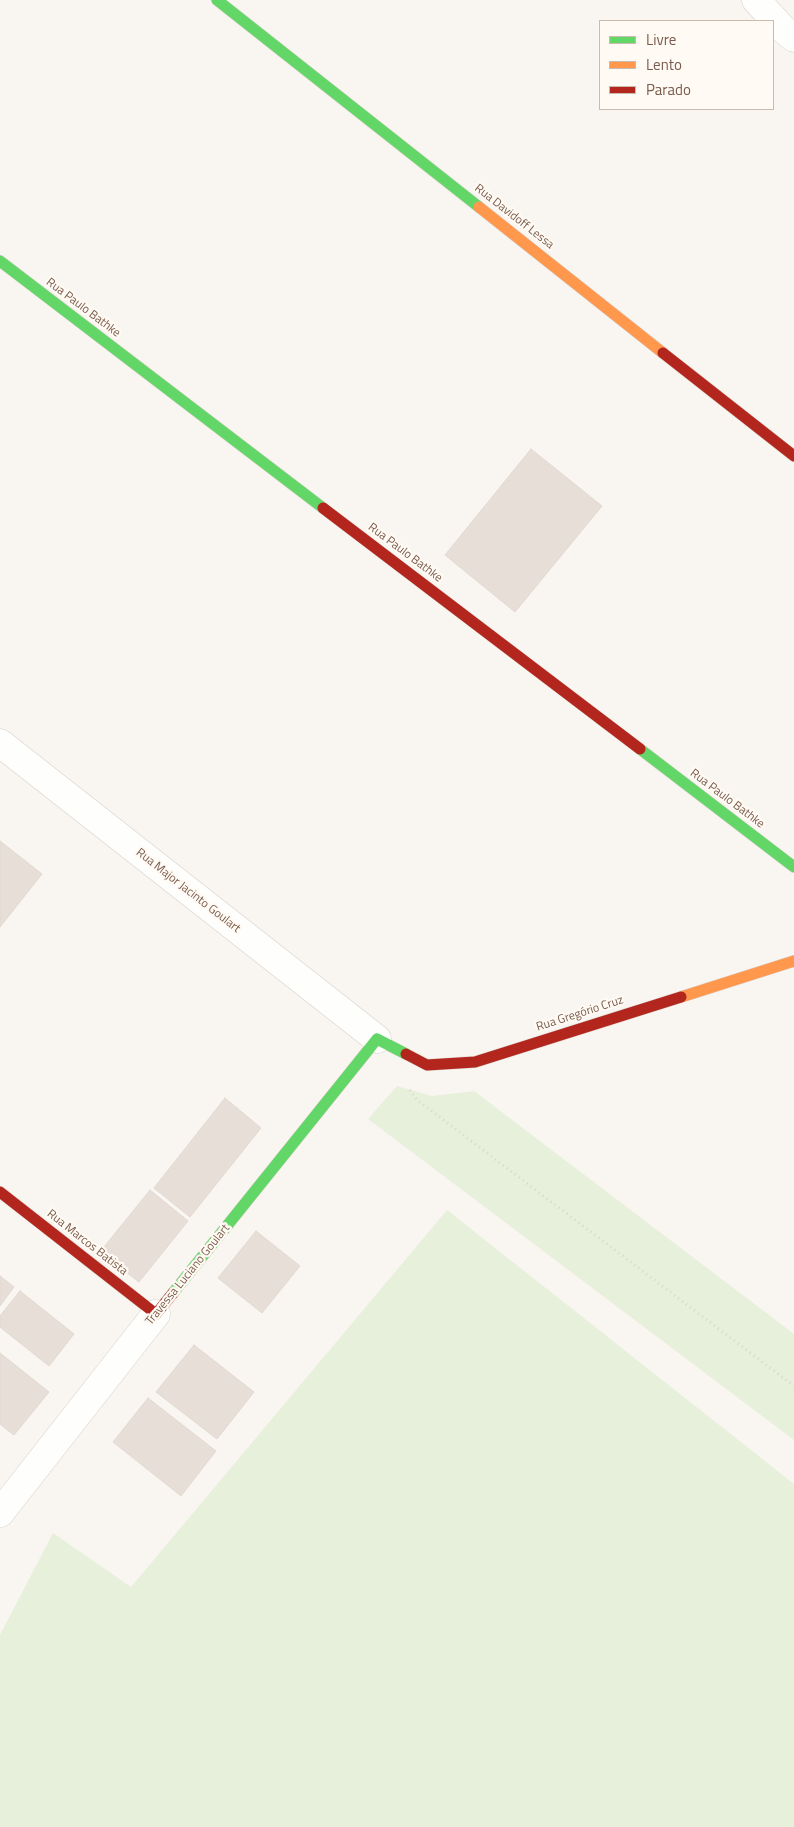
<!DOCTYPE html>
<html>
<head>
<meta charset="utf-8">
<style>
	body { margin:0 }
	#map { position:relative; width:794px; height:1827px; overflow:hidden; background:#f9f5f0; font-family:"Titillium Web",sans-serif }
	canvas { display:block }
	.legend { position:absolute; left:599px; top:20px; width:175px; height:90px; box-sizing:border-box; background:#fffaf3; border:1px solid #cabbb1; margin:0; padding:6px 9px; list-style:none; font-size:15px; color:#7a5c4d }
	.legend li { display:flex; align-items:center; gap:10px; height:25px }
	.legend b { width:25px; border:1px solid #cabbb1 }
</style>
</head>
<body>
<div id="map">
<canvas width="794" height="1827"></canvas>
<ul class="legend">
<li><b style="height:6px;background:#63d668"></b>Livre</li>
<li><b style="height:6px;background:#ff974d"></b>Lento</li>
<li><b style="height:6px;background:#b3261e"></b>Parado</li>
</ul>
</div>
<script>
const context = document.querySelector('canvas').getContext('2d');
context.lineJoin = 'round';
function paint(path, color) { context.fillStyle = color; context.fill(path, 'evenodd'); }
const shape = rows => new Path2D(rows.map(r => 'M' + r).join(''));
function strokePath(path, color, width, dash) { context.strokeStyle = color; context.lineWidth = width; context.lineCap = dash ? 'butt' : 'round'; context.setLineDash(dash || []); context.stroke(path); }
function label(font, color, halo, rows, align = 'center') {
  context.font = font + ' "Titillium Web",sans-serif'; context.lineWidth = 4.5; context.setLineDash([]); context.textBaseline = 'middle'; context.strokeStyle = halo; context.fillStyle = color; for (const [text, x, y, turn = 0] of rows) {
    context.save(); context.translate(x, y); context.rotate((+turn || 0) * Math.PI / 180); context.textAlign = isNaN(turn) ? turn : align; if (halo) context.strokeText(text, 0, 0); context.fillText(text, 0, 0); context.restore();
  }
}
paint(shape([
	[397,1086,432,1096,474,1091,794,1334,794,1440,368,1119],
	[447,1210,794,1484,794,1827,0,1827,0,1635,53,1533,131,1587]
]), '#e7f0db');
const building = shape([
	[531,449,602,506,515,612,445,555,531,449],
	[0,841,42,874,0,927,0,841],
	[225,1098,261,1128,190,1217,154,1188,225,1098],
	[150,1190,188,1221,139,1282,100,1252,150,1190],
	[256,1231,300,1266,262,1313,218,1278,256,1231],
	[0,1276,14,1287,0,1306,0,1276],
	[20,1291,74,1334,49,1366,0,1327,0,1316,20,1291],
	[194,1345,254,1392,217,1439,156,1392,194,1345],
	[0,1353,49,1392,14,1435,0,1424,0,1353],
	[148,1398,216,1451,181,1496,113,1442,148,1398]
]);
paint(building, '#e6ded7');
strokePath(building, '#e2d8d2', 1);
const street = shape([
	[756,0,784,30,794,38],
	[0,743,377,1039],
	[0,1513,156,1314]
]);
const fast = shape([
	[217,0,479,207],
	[0,261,323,508],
	[640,749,794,867],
	[173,1293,377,1039,406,1054]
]);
const slow = shape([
	[479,207,663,353],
	[681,997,794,961]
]);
const jam = shape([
	[663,353,794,456],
	[323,508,640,749],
	[406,1054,427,1065,475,1062,681,997],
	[0,1192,156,1314,173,1293]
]);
strokePath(street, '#d7d1cb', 29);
strokePath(fast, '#d9d2cb', 12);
strokePath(slow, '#d9d2cb', 12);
strokePath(jam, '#d9d2cb', 12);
strokePath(shape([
	[410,1090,417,1100,794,1386]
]), '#dcd5d0', 3, [1, 4]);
strokePath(street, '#fefefd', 28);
strokePath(fast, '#63d668', 11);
strokePath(slow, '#ff974d', 11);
strokePath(jam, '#b3261e', 11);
label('12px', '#7a5c4d', '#fffaf3', [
	["Rua Davidoff Lessa",514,217,38],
	["Rua Paulo Bathke",83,308,37],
	["Rua Paulo Bathke",405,553,37],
	["Rua Paulo Bathke",727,799,37],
	["Rua Major Jacinto Goulart",188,891,38],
	["Rua Gregório Cruz",580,1014,-18],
	["Rua Marcos Batista",87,1243,38],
	["Travessa Luciano Goulart",188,1275,-51]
]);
</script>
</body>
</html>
